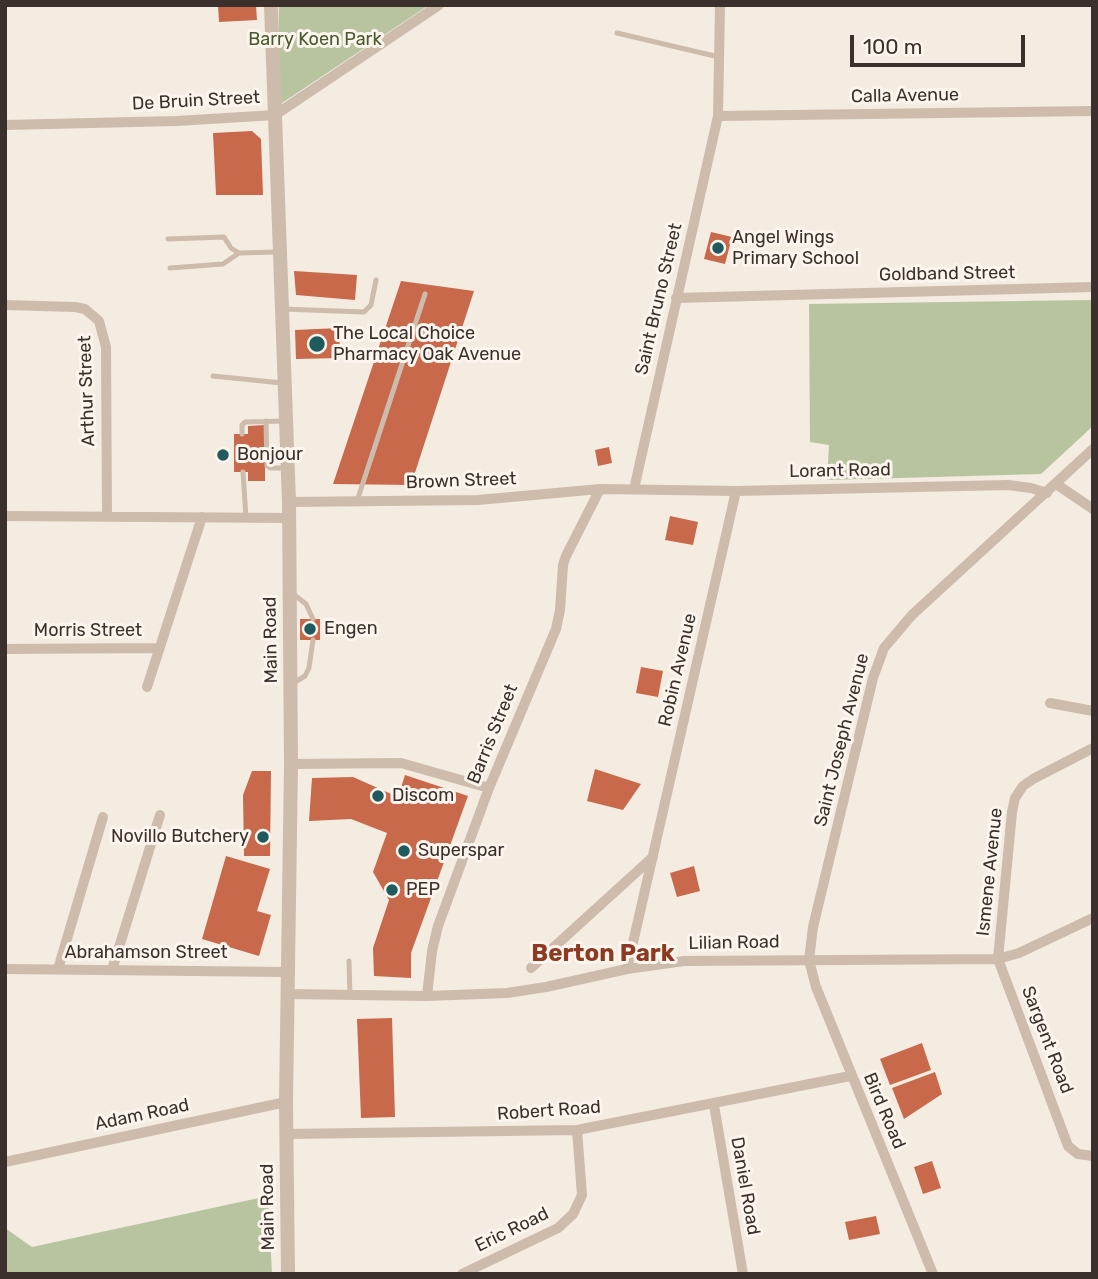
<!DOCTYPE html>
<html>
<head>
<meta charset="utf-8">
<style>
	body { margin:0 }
	#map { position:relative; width:1098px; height:1279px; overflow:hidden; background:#f4ebe1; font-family:Rubik,sans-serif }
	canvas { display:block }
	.frame { position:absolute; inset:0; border:7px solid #3b302b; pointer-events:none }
	.scale { position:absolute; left:850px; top:35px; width:175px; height:32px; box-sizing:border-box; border:4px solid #3b302b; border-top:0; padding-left:9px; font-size:21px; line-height:24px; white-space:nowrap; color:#3b302b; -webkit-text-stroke:5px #fbf5ee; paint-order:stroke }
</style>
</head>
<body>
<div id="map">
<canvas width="1098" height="1279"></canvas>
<div class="frame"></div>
<div class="scale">100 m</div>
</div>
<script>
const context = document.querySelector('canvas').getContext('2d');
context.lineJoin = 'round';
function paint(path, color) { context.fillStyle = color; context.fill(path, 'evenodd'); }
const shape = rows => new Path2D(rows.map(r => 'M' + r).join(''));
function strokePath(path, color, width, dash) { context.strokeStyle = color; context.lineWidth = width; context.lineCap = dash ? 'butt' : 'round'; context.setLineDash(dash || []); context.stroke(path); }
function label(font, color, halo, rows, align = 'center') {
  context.font = font + ' Rubik,sans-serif'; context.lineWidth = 6; context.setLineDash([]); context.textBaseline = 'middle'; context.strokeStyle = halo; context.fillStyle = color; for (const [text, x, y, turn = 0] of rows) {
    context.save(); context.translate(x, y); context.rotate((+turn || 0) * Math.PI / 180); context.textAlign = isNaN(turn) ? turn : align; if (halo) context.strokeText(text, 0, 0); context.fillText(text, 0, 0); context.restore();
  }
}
paint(shape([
	[279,5,429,5,279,105],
	[1093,300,1093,426,1041,474,827,480,829,445,810,442,809,304],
	[268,1196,272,1274,5,1274,5,1228,32,1247]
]), '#b8c4a0');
paint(shape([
	[218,5,256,5,257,20,219,22],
	[252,131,261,139,263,195,216,195,213,133],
	[711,232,732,237,725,264,704,259],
	[294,271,357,275,355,300,296,295],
	[401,281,474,291,411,485,333,484],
	[339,328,340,358,296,359,295,330],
	[265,425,265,481,248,481,248,472,234,472,234,434,248,434,248,426],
	[609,447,612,463,598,466,595,450],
	[670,516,698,522,693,545,665,540],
	[300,619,320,619,320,640,300,640],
	[641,667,663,671,658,697,636,693],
	[595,769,641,784,623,810,587,801],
	[252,771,271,771,270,856,244,856,243,795],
	[405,775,468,796,411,953,411,978,374,976,373,948,389,900,373,872,387,833,351,819,309,821,312,778,353,777,398,797],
	[226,856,270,869,257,911,271,915,259,956,202,939],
	[694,866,700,891,677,897,670,873],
	[392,1018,395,1117,361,1118,357,1019],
	[922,1043,931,1070,890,1085,880,1059],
	[935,1072,942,1094,904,1119,892,1088],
	[932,1161,941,1188,923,1194,914,1167],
	[876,1216,880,1234,849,1240,845,1222]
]), '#c8694b');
strokePath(shape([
	[617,33,719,57],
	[168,239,224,237,231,248,239,253],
	[170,268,223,264,239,253,277,252],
	[282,309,364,312,371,305,376,280],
	[213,376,282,383],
	[266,421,267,466,270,468,285,468],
	[242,434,242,425,245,422,285,421],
	[243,472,246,518],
	[357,501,425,294],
	[292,593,306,604,313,619],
	[292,684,305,676,309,668,313,640],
	[349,961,350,996]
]), '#cdbbac', 5);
strokePath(shape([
	[718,116,1093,111],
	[5,125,177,121,275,115,439,5],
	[676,298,1093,287],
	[5,305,75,307,85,309,99,321,106,347,107,516],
	[1056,484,1093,509],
	[634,489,718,116,720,5],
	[289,502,478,500,600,489,736,491,1008,485,1031,488,1047,493],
	[5,516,289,518],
	[5,649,159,648],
	[147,687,202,517],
	[1050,703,1093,711],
	[1093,748,1033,779,1023,786,1015,798,1012,812,998,959,1068,1146,1078,1154,1093,1156],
	[291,764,401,763,489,788],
	[531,968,653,857],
	[5,969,287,972],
	[58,969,103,817],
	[627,969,736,491],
	[112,970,160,815],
	[287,994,427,996,507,993,546,987,627,969,684,961,998,959,1019,953,1093,918],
	[427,996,432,951,438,926,489,788,556,629,560,610,563,565,566,556,600,489],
	[714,1105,743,1274],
	[286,1134,577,1130,850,1076],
	[5,1162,286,1102],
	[462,1274,558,1228,573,1214,582,1195,577,1130],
	[933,1274,816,987,809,960,813,927,873,678,884,648,912,615,1093,449]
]), '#cdbbac', 10);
strokePath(shape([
	[271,5,289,502,291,764,286,1102,288,1274]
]), '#cdbbac', 14);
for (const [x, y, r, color] of [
	[718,248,7,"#1f5a5e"],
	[317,344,9,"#1f5a5e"],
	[223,455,7,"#1f5a5e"],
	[310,629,7,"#1f5a5e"],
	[378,796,7,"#1f5a5e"],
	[263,837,7,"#1f5a5e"],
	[404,851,7,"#1f5a5e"],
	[392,890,7,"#1f5a5e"]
]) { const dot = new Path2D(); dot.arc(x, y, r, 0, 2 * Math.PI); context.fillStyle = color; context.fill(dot); strokePath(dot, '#fbf5ee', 2.5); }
label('18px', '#4a5a2e', '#fbf5ee', [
	["Barry Koen Park",315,40]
]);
label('18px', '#3b302b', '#fbf5ee', [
	["Calla Avenue",905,96,-1],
	["De Bruin Street",196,101,-3],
	["Goldband Street",947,274,-1],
	["Saint Bruno Street",659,299,-77],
	["Arthur Street",87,391,-92],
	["Lorant Road",840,471,-1],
	["Brown Street",461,481,-2],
	["Morris Street",88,631],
	["Main Road",271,640,-91],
	["Robin Avenue",678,670,-77],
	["Barris Street",493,734,-68],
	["Saint Joseph Avenue",842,740,-76],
	["Ismene Avenue",990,872,-84],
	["Lilian Road",734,943,-1],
	["Abrahamson Street",146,953],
	["Sargent Road",1047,1040,69],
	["Robert Road",549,1111,-4],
	["Bird Road",884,1111,67],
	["Adam Road",142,1115,-12],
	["Daniel Road",745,1186,80],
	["Main Road",268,1207,-91],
	["Eric Road",512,1230,-26]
]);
label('18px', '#3b302b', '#fbf5ee', [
	["Angel Wings",732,238],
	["Primary School",732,259],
	["The Local Choice",333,334],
	["Pharmacy Oak Avenue",333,355],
	["Bonjour",237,455],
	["Engen",324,629],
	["Discom",392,796],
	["Novillo Butchery",249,837,"right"],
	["Superspar",418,851],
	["PEP",406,890]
], 'left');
label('bold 24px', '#8c3b22', '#fbf5ee', [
	["Berton Park",603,954]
]);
</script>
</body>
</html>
